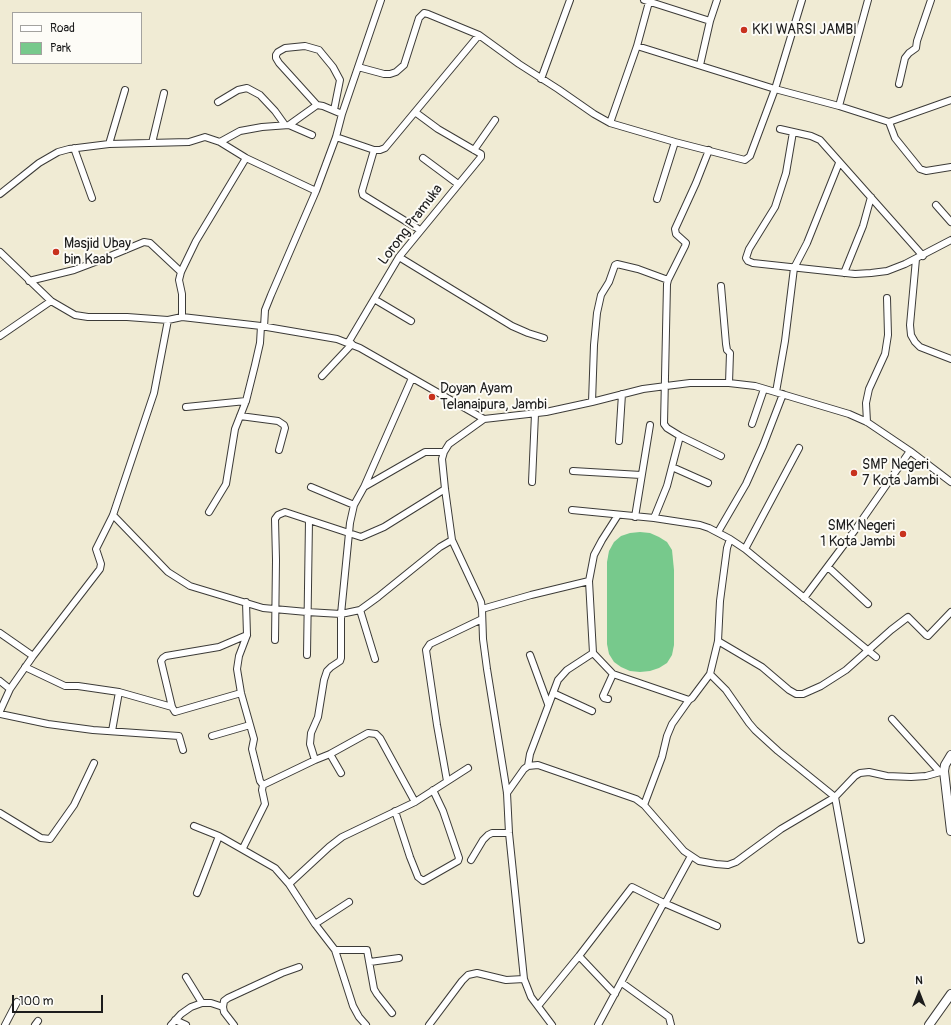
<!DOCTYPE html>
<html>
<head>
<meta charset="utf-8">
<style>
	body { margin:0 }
	#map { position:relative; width:951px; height:1025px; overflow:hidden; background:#f0ebd4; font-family:Pangolin,sans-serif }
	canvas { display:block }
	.legend { position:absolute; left:12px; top:12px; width:130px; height:52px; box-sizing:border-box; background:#fdfcf7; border:1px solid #a3a29f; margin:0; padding:5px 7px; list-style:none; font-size:12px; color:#1c1c1c }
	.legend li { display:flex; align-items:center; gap:8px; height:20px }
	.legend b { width:20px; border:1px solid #a3a29f }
	.north { position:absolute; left:899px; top:973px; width:40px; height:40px; -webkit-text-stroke:3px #fdfcf7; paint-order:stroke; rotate:0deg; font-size:11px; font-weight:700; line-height:16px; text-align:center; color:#1c1c1c }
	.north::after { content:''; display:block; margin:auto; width:14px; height:18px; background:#1c1c1c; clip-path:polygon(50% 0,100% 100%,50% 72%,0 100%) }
	.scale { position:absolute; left:12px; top:995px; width:91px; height:18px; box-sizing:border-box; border:2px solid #1c1c1c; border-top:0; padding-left:5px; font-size:12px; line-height:14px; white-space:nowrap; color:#1c1c1c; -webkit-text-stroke:3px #fdfcf7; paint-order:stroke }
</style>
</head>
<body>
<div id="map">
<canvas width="951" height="1025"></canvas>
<ul class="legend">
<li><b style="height:5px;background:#fff"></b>Road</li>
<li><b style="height:11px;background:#77c98c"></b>Park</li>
</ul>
<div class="north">N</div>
<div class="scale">100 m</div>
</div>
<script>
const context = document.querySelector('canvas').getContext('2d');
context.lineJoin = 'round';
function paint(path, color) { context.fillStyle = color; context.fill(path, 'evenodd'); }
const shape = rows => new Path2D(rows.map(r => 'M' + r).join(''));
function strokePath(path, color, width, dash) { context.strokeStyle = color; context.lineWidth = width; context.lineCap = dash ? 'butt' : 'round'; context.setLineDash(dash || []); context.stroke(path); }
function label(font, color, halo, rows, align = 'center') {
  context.font = font + ' Pangolin,sans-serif'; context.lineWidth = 4; context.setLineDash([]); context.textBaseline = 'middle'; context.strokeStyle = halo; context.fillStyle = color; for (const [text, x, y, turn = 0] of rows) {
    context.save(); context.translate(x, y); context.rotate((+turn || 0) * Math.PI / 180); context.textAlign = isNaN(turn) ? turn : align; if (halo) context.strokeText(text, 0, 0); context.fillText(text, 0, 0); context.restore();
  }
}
paint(shape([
	[640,532,650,533,659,537,667,542,672,550,674,570,674,645,672,655,667,663,659,668,650,671,640,672,630,671,621,667,614,662,609,654,607,644,607,562,609,551,614,542,621,536,630,533]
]), '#77c98c');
const minor = shape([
	[644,0,710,21,717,0],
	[637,46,775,89,839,106,889,122,951,100],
	[700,65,710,21],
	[358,67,384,74,390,74,396,72,404,65,419,18,424,13,428,14,479,35,519,64,558,89,594,114,610,123,675,142,745,160,750,156,775,89,802,0],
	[541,79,570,0],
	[899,84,905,58,909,53,916,48,917,41,931,0],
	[218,102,238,90,247,88,260,95,275,111,285,125],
	[317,105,279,63,276,58,276,55,278,52,285,48,305,46,319,50,333,67,340,80,334,110],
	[839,106,868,0],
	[889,122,895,138,920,169,926,171,951,167],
	[610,123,637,46,649,2],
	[289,125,312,135],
	[780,129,811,136,820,140,923,256],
	[793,132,786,173,775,207,749,249,746,258,748,261,753,263,855,274,871,273,887,271,905,264,951,240],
	[336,137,374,150,380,150,385,148,479,35],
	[220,142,246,158,316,191],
	[152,143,164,93],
	[109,144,125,90],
	[74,148,92,198],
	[374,150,362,191,363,195,420,230],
	[474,150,495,120],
	[423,158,458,184],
	[0,194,39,163,58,152,69,149,109,144,189,142,205,137,220,142,240,131,262,127,289,125,317,105,323,106,342,114],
	[657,199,675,142],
	[936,205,951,222],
	[0,252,51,301,75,315,88,317,127,317,168,320,182,317,261,326,337,339,360,348,484,419,546,412,592,402,643,389,666,386,690,383,729,383,755,386,849,414,867,422,910,451,951,482],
	[399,257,512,326,528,333,544,338],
	[916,259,910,325,911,335,915,342,920,347,951,359],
	[844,273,863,226,871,197],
	[29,281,74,270,103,259,144,242,150,243,181,272],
	[721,286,726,344,727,350,730,353,729,383],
	[374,299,411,321],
	[182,317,182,294,179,280,181,272,196,241,246,158],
	[264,327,265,310,271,295,316,191,336,137,342,114,381,0],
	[0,336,51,301],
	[348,343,399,257,481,157,481,154,438,129,415,112],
	[322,376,352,344],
	[776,392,785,341,794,268,807,243,839,163],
	[592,402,594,345,597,313,601,295,609,282,615,265,617,264,638,269,668,280],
	[186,407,246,401],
	[240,416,278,421,284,425,285,428,279,450],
	[484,419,449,444,444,452,442,459,445,489,452,540,481,602,482,609,483,639,487,669,507,793,509,833,524,979,531,997,552,1025],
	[867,422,866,403,869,389,885,354,888,335,887,298],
	[752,424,764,389],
	[680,436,721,456],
	[619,441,622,394],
	[672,467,708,483],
	[573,471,641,475],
	[532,482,535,414],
	[311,487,354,505],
	[364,487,412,378],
	[572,510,654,518,700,525,709,528,730,539],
	[209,512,226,484,235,429,246,401,255,365,260,343,261,326],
	[113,515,168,572,190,586,263,608,307,612,341,614,360,610,378,597,440,547,452,540],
	[618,515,602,540,594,555,589,581,593,653,613,674,689,700,692,698,710,674,718,641,720,601,727,548,730,539,745,549,876,657],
	[635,517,650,425],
	[654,518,667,486,680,436,667,428,664,424,667,284,668,280,685,246,686,243,676,234,675,229,696,183,709,150],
	[718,532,746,484,763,446,783,394],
	[745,549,799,448],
	[828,567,868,604],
	[804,598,855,530,910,451],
	[246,602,247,635,239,656,237,669,241,693,254,739,252,749,260,781,263,785],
	[482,609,531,595,589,581],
	[360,610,375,659],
	[0,633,33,656],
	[275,640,276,560,275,519,278,515,285,512,361,537,384,527,445,489],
	[718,641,762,667,789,690,796,694,803,694,821,686,846,670,891,630,908,617,926,635,928,636,951,612],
	[307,655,309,520],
	[530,655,548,704],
	[25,667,65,686,78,686,119,692,172,707],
	[710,674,726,690,749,723,755,730,778,751,835,797,861,940],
	[0,681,10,689],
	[241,693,175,712,172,707,161,661,163,658,166,656,219,647,247,635],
	[553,693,592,711],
	[608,699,604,698,603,696,613,674],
	[0,711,10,689,33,656,100,569,101,564,96,549,113,515,154,393,168,320],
	[0,714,48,724,93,730,179,736,183,750],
	[892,719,939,771],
	[112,731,119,692],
	[212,736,250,725],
	[330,754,341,773],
	[315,760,310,744,311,733,318,717,324,680,327,671,331,667,340,661,341,658,341,614,350,523,354,505,364,487,425,452,444,452],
	[528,766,530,754,558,680,567,670,593,653],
	[447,781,437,725,426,650,430,644,482,619],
	[507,793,524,769,528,766,538,765,636,799,644,805,684,851,699,861,716,864,728,865,736,862,781,829,835,797,855,776,860,773,869,772,887,776,911,777,926,776,944,771],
	[644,805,662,757,667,736,672,724,689,700],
	[395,811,410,857,418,877,423,881,458,861,459,858,443,811,433,790],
	[0,813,41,838,50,839,74,805,94,763],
	[194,826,219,836,275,868,289,884,315,924,335,950,353,1006,359,1017,366,1025],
	[243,848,265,804,262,790,263,785,315,760,330,754,368,733,376,734,380,738,415,802],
	[471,860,483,840,488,835,492,833,509,833],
	[289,884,329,847,342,837,415,802,468,768],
	[197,893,219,836],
	[315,924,349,902],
	[335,950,367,950,374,989,377,994,392,1013],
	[579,956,615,994],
	[370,962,399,958],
	[186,977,202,1003],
	[622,983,669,1017,671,1025],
	[538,1006,579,956,632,887,664,903,717,926],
	[175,1020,186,1025],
	[5,1025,17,1002],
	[35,1025,38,1021],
	[171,1025,181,1014,191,1007,202,1003,211,1003,223,1007],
	[234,1025,224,1012,223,1007,224,1001,228,998,282,973,299,967],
	[429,1025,462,981,468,975,477,973,506,980,524,979],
	[598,1025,662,906,667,900,691,856]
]);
const major = shape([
	[951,755,945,765,944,771,951,831],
	[929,1025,951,994]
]);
strokePath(minor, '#3c3b38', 8);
strokePath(major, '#3c3b38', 10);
strokePath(minor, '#fff', 6);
strokePath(major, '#fff', 8);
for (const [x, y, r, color] of [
	[744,30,4,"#c8321e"],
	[56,252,4,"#c8321e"],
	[432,397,4,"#c8321e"],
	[854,473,4,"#c8321e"],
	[903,534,4,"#c8321e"]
]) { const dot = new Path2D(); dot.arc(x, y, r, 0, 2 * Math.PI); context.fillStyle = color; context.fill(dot); strokePath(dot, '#fdfcf7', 1.5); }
label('14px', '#1c1c1c', '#fdfcf7', [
	["KKI WARSI JAMBI",752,30],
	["Masjid Ubay",64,244],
	["bin Kaab",64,260],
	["Doyan Ayam",440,389],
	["Telanaipura, Jambi",440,405],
	["SMP Negeri",862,465],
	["7 Kota Jambi",862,481],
	["SMK Negeri",895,526,"right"],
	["1 Kota Jambi",895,542,"right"]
], 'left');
label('14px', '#1c1c1c', '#fdfcf7', [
	["Lorong Pramuka",411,225,-53]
]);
</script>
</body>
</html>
